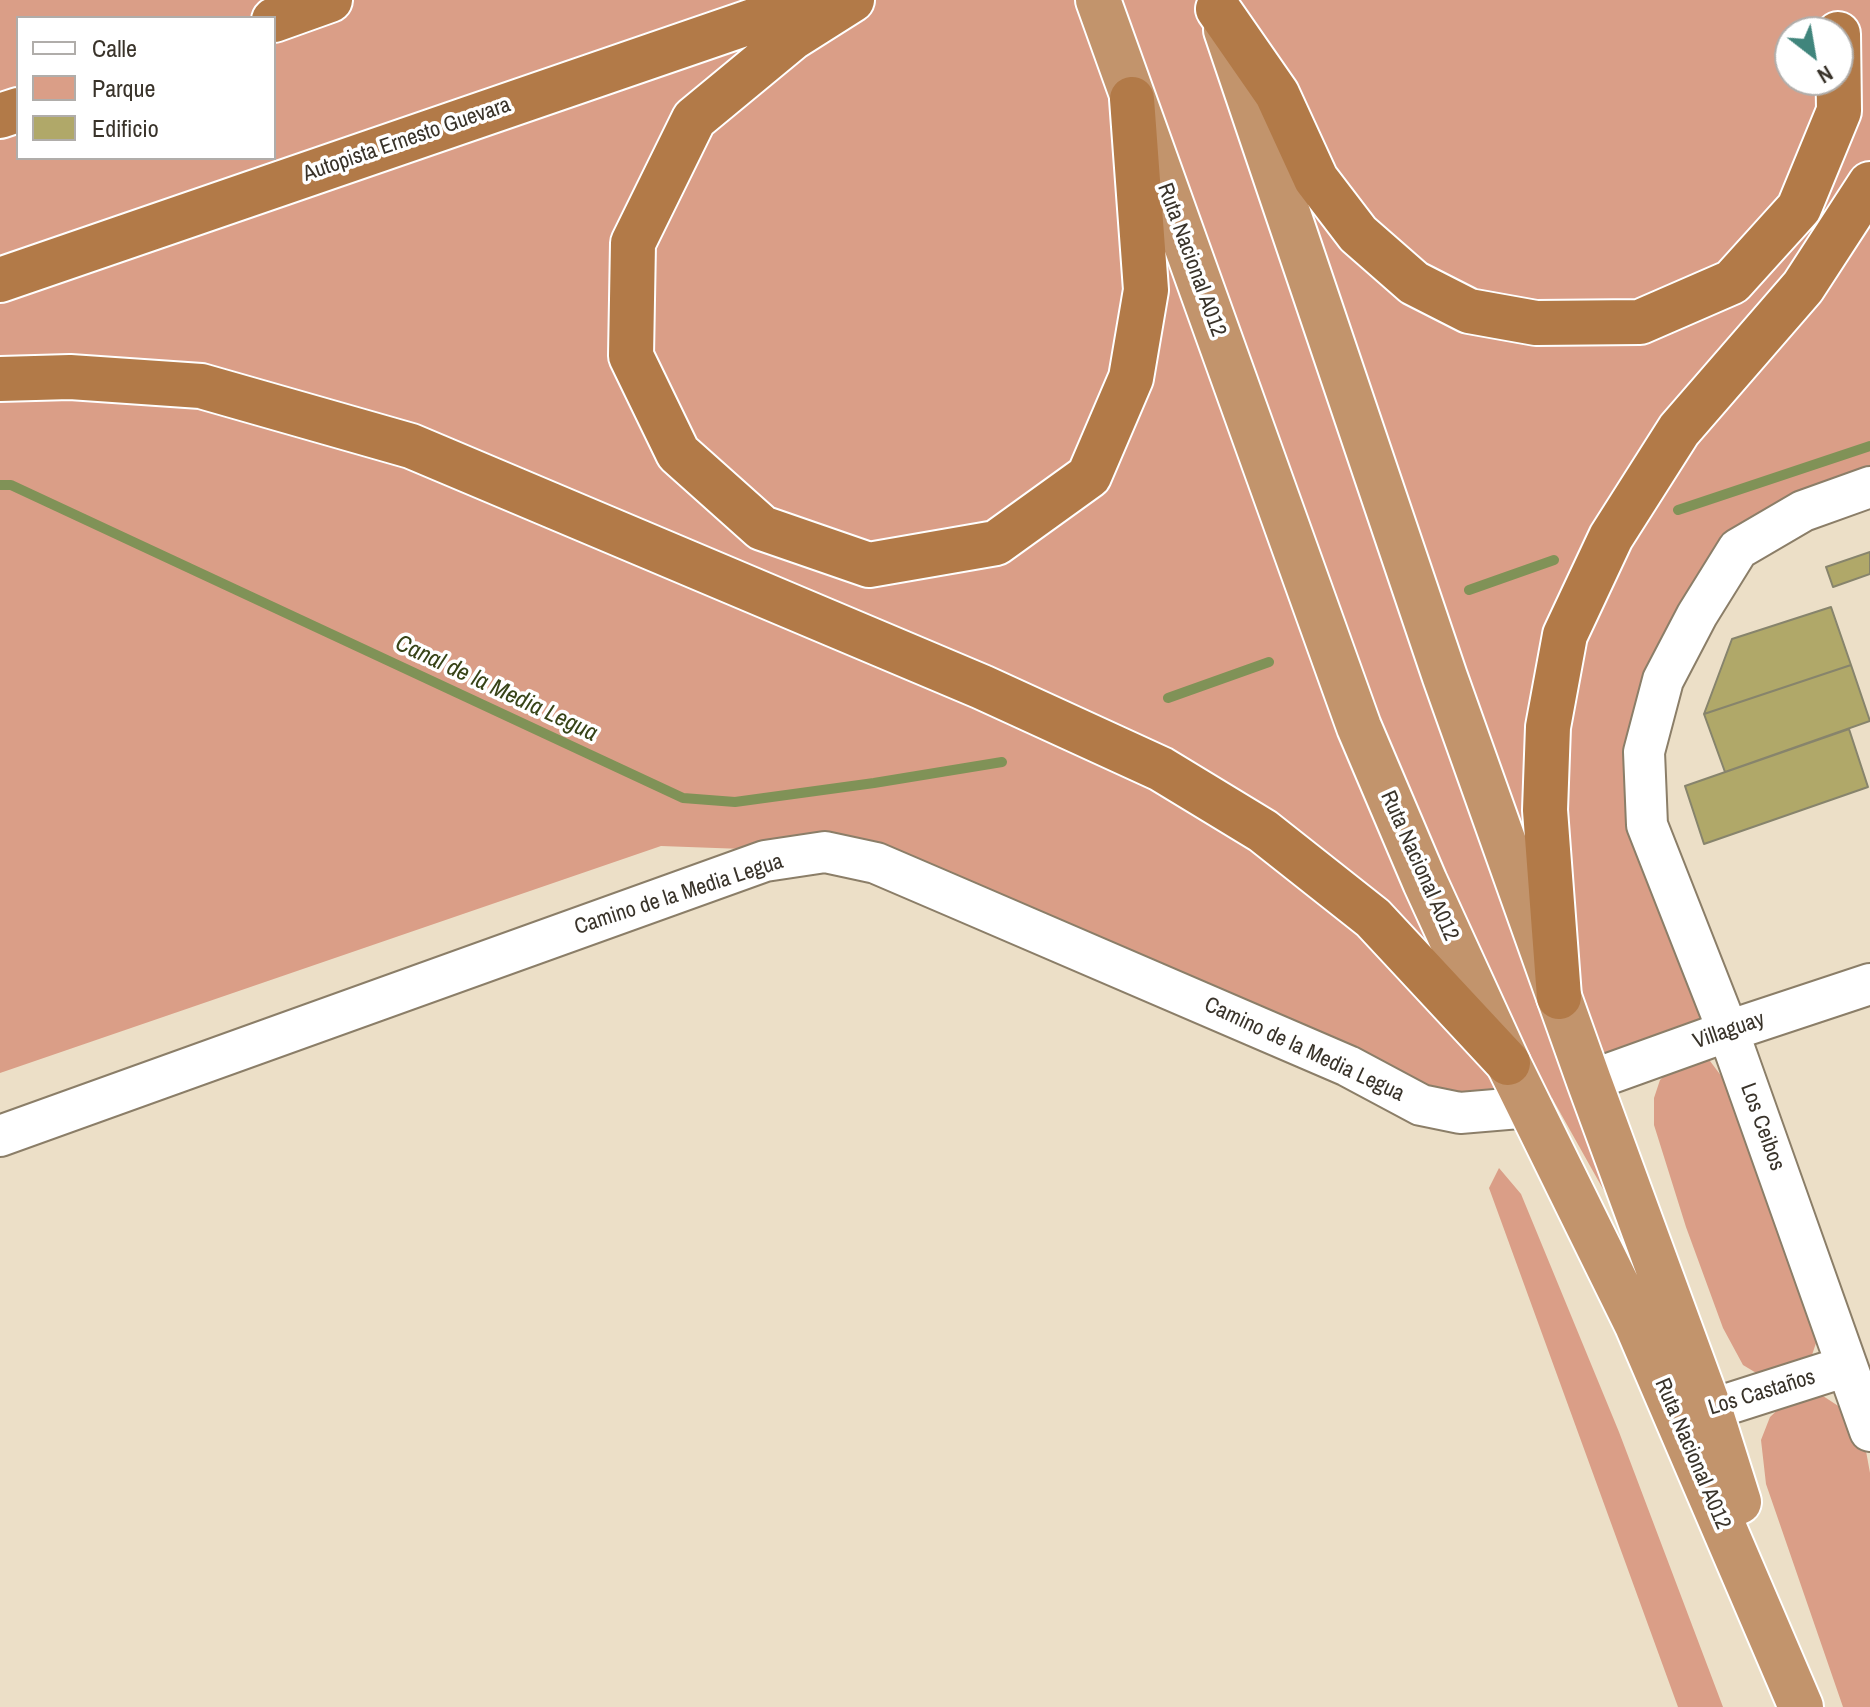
<!DOCTYPE html>
<html>
<head>
<meta charset="utf-8">
<style>
	body { margin:0 }
	#map { position:relative; width:1870px; height:1707px; overflow:hidden; background:#ecdfc7; font-family:"Archivo Narrow",sans-serif }
	canvas { display:block }
	.legend { position:absolute; left:16px; top:16px; width:260px; height:144px; box-sizing:border-box; background:#fff; border:2px solid #b0adaa; margin:0; padding:10px 14px; list-style:none; font-size:24px; color:#39332a }
	.legend li { display:flex; align-items:center; gap:16px; height:40px }
	.legend b { width:40px; border:2px solid #b0adaa }
	.north { position:absolute; left:1774px; top:16px; width:80px; height:80px; box-sizing:border-box; background:#fff; border:2px solid #b0adaa; border-radius:50%; rotate:149deg; font-size:22px; font-weight:700; line-height:32px; text-align:center; color:#39332a }
	.north::after { content:''; display:block; margin:auto; width:28px; height:36px; background:#40857c; clip-path:polygon(50% 0,100% 100%,50% 72%,0 100%) }
</style>
</head>
<body>
<div id="map">
<canvas width="1870" height="1707"></canvas>
<ul class="legend">
<li><b style="height:10px;background:#fff"></b>Calle</li>
<li><b style="height:22px;background:#da9e87"></b>Parque</li>
<li><b style="height:22px;background:#b0a869"></b>Edificio</li>
</ul>
<div class="north">N</div>
</div>
<script>
const context = document.querySelector('canvas').getContext('2d');
context.lineJoin = 'round';
function paint(path, color) { context.fillStyle = color; context.fill(path, 'evenodd'); }
const shape = rows => new Path2D(rows.map(r => 'M' + r).join(''));
function strokePath(path, color, width, dash) { context.strokeStyle = color; context.lineWidth = width; context.lineCap = dash ? 'butt' : 'round'; context.setLineDash(dash || []); context.stroke(path); }
function label(font, color, halo, rows, align = 'center') {
  context.font = font + ' "Archivo Narrow",sans-serif'; context.lineWidth = 7; context.setLineDash([]); context.textBaseline = 'middle'; context.strokeStyle = halo; context.fillStyle = color; for (const [text, x, y, turn = 0] of rows) {
    context.save(); context.translate(x, y); context.rotate((+turn || 0) * Math.PI / 180); context.textAlign = isNaN(turn) ? turn : align; if (halo) context.strokeText(text, 0, 0); context.fillText(text, 0, 0); context.restore();
  }
}
paint(shape([
	[0,0,1870,0,1870,487,1738,549,1644,752,1728,1031,1589,1081,1626,1230,1552,1098,1531,1107,1460,1113,825,852,661,846,0,1073],
	[18,18,274,18,274,158,18,158],
	[1790,32,1838,32,1838,80,1790,80],
	[1690,1061,1710,1061,1725,1081,1817,1340,1809,1364,1763,1377,1743,1365,1723,1328,1686,1227,1654,1125,1654,1098,1660,1080,1674,1066],
	[1499,1168,1521,1194,1619,1432,1723,1707,1678,1707,1489,1188],
	[1799,1395,1823,1396,1846,1411,1866,1451,1870,1473,1870,1707,1843,1707,1766,1484,1761,1440,1770,1417,1785,1403]
]), '#da9e87');
strokePath(shape([
	[0,485,11,485,683,798,735,802,874,783,1002,762],
	[1678,510,1870,446],
	[1469,590,1554,560],
	[1168,698,1269,662]
]), '#809257', 10);
const building = shape([
	[1870,552,1870,574,1833,587,1826,567,1870,552],
	[1831,607,1851,665,1704,714,1732,639,1831,607],
	[1851,665,1870,721,1725,772,1704,714,1851,665],
	[1849,729,1868,787,1704,844,1685,786,1849,729]
]);
paint(building, '#b0a869');
strokePath(building, '#87846c', 2);
const minor = shape([
	[1870,487,1803,511,1738,549,1697,615,1663,680,1644,752,1647,825,1728,1031,1870,1431],
	[1589,1081,1728,1031,1870,984],
	[0,1136,765,861,825,852,876,863,953,896,1348,1066,1421,1105,1460,1113,1531,1107],
	[1681,1419,1847,1366]
]);
const trunk = shape([
	[1098,0,1359,727,1425,882,1508,1063,1637,1325,1801,1707],
	[1226,30,1445,677,1589,1081,1710,1410,1739,1502]
]);
const motorway = shape([
	[852,0,792,38,694,119,633,243,631,356,678,453,762,528,869,565,996,543,1089,476,1131,378,1146,290,1132,99],
	[1218,9,1277,94,1316,179,1358,234,1414,283,1469,311,1536,323,1640,322,1732,282,1799,208,1839,111,1838,34],
	[274,20,330,0],
	[0,116,18,110],
	[0,280,814,0],
	[0,379,70,377,201,386,411,446,982,687,1161,769,1263,831,1373,918,1508,1063],
	[1559,997,1545,810,1548,727,1565,635,1611,537,1679,430,1803,287,1870,184]
]);
strokePath(minor, '#8b7e68', 44);
strokePath(trunk, '#fff', 48);
strokePath(motorway, '#fff', 48);
strokePath(minor, '#fff', 40);
strokePath(trunk, '#c2946c', 44);
strokePath(motorway, '#b27a48', 44);
label('22px', '#39332a', '#fff', [
	["Autopista Ernesto Guevara",407,140,-19],
	["Ruta Nacional A012",1191,260,70],
	["Ruta Nacional A012",1419,866,66],
	["Camino de la Media Legua",679,895,-18],
	["Villaguay",1729,1031,-19],
	["Camino de la Media Legua",1304,1050,25],
	["Los Ceibos",1762,1127,70],
	["Los Castaños",1762,1393,-17],
	["Ruta Nacional A012",1692,1454,67]
]);
label('italic 24px', '#374317', '#fff', [
	["Canal de la Media Legua",496,689,25]
]);
</script>
</body>
</html>
